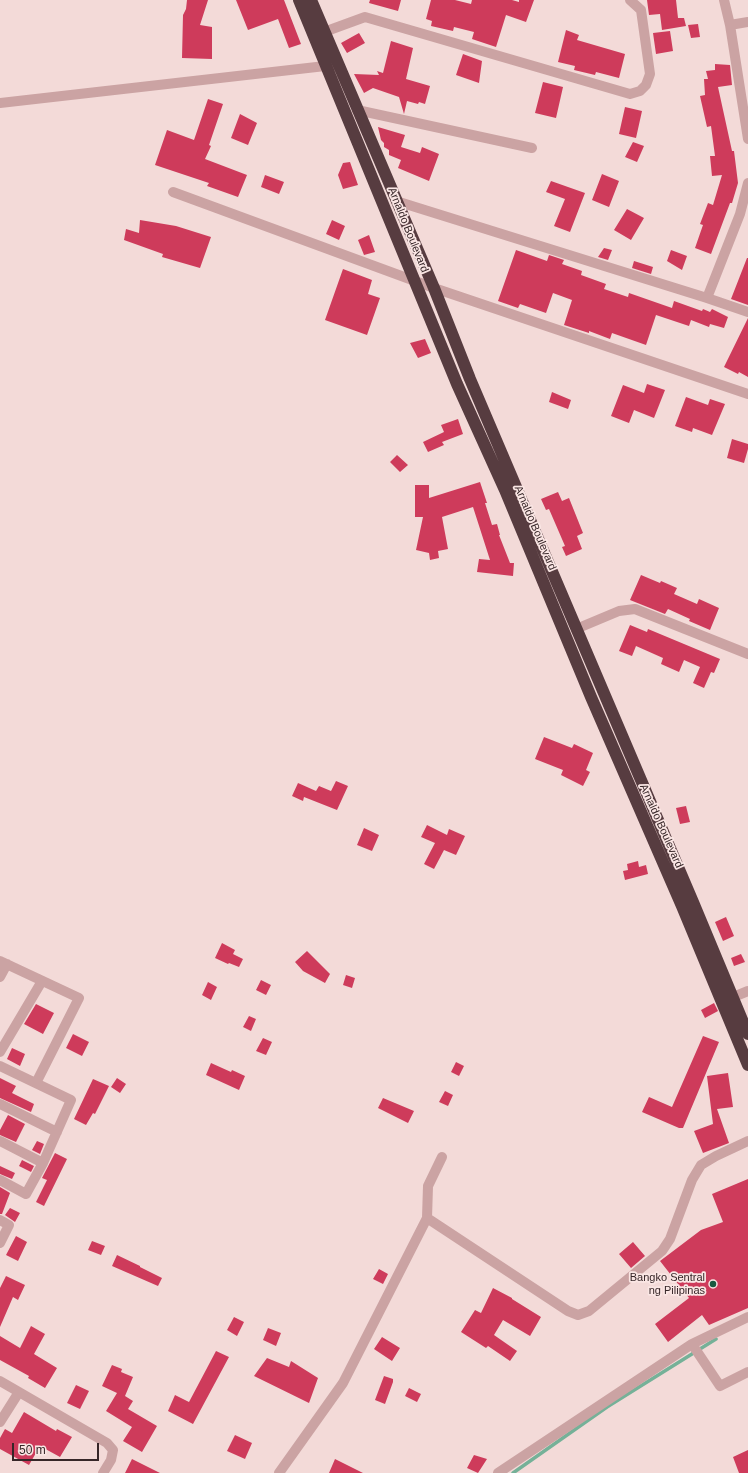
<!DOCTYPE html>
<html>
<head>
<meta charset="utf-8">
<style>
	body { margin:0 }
	#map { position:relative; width:748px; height:1473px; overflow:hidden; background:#f3dad8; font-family:Helvetica,sans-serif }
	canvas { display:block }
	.scale { position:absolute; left:12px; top:1443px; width:87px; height:18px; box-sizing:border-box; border:2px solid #362628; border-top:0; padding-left:5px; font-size:12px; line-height:14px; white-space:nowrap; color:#362628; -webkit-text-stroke:3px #fae6e4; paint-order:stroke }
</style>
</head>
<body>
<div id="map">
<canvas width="748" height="1473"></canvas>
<div class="scale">50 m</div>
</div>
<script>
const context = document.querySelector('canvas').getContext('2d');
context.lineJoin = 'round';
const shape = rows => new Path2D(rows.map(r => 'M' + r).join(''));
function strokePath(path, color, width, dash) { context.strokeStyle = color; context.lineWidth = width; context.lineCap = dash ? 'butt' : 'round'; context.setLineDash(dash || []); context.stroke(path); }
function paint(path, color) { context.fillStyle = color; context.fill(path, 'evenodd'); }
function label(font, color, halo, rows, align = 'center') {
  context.font = font + ' Helvetica,sans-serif'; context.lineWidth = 3.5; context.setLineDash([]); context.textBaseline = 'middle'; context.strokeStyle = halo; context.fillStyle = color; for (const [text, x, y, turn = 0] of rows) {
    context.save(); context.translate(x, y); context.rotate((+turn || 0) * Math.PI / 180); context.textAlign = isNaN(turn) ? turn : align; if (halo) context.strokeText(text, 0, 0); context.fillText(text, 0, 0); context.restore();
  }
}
strokePath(shape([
	[513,1473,607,1407,716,1339]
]), '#75b198', 3.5);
paint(shape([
	[187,0,208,0,200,25,212,27,212,59,182,58,183,15,186,9],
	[236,0,284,0,301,44,289,48,278,19,248,30],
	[370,0,401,0,398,11,369,3],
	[431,0,455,0,471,4,472,0,512,0,519,2,519,0,534,0,526,22,506,15,496,47,472,39,474,32,454,27,453,31,431,26,432,21,426,19],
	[647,0,676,0,678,18,684,18,686,26,662,30,660,14,649,15],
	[698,24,700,37,691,38,688,25],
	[566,30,579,35,577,40,625,54,619,78,596,72,595,75,574,70,575,66,558,62],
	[670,31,673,51,656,54,653,33],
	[359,33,365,43,347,53,341,43],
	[391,41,413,48,406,79,430,86,425,104,419,102,418,104,407,101,404,114,399,97,373,88,364,93,354,74,379,75,377,71,383,73],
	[463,54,482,61,479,83,456,75],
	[715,64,730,65,732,85,718,87,732,151,734,151,738,183,732,203,730,203,711,254,695,248,703,225,700,224,708,203,713,205,722,175,712,176,710,156,715,156,711,126,707,127,700,96,705,95,704,79,708,79,706,71,715,70],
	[543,82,563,87,556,118,535,113],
	[208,99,223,104,209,145,211,146,205,159,247,175,238,197,207,186,209,183,155,165,167,130,194,140],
	[625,107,642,111,636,138,619,134],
	[240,114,257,123,248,145,231,138],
	[378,127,405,135,401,147,420,153,422,147,439,154,429,181,398,168,401,160,389,155,389,150,384,147,384,143,381,140],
	[633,142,644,146,637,162,625,157],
	[350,162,358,185,343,189,338,175,343,163],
	[602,174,619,181,609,207,592,200],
	[265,175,284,182,279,194,261,187],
	[551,181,585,193,570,232,554,226,565,199,546,192],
	[627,209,644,218,631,240,614,230],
	[140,220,176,226,211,237,200,268,162,257,163,254,124,240,126,229,139,233],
	[332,220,345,226,339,240,326,234],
	[369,235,375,252,364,255,358,240],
	[604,248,612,250,608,260,598,257],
	[516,250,547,261,549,255,564,260,562,264,582,271,581,275,606,284,604,289,628,297,629,293,672,308,674,301,702,311,703,309,710,312,712,309,728,317,724,328,710,324,709,327,691,320,689,326,656,315,646,345,612,333,610,339,589,331,589,333,564,325,572,300,553,293,546,313,520,304,518,308,498,301],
	[671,250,687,256,682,270,667,261],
	[747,258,748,258,748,305,731,299],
	[634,261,653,267,651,274,632,268],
	[343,269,372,280,368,294,380,298,367,335,325,320],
	[748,318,748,377,739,372,738,374,724,367],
	[425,339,431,353,418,358,410,343],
	[647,384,665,390,654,418,634,410,629,423,611,416,623,385,644,393],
	[552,392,571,400,568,409,549,402],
	[686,397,708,405,710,399,725,404,712,435,693,428,692,432,675,426],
	[458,419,463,434,442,442,444,445,428,452,423,442,444,432,441,425],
	[732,439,748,444,748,449,744,463,727,458],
	[397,455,408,465,400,472,390,462],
	[480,482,487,503,485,503,492,525,497,524,500,535,499,535,510,563,514,563,513,576,477,572,479,559,490,560,473,507,442,517,448,549,438,551,439,558,430,560,429,553,416,550,423,517,415,517,415,485,429,485,429,498],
	[558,492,562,501,569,498,583,533,577,536,582,549,566,556,562,547,565,546,549,509,546,510,541,499],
	[641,575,660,583,661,581,677,588,674,594,697,604,699,599,719,608,710,630,689,621,690,619,668,609,665,614,630,600],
	[630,625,647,632,648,629,720,659,714,673,711,672,704,688,693,683,700,667,684,660,679,672,661,664,663,658,636,646,632,656,619,651],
	[544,737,572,748,574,744,593,753,586,770,590,772,583,786,561,775,563,770,535,759],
	[336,781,348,786,337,810,304,797,303,801,292,796,298,783,316,791,319,786,331,791],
	[686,806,690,822,680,824,676,808],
	[427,825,447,835,449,829,465,836,456,855,444,850,434,869,424,864,435,843,421,837],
	[364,828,379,835,372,851,357,845],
	[638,861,639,867,646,865,648,874,625,880,623,871,628,870,627,864],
	[726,917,734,936,723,941,715,922],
	[222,943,235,950,233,954,243,959,239,967,229,963,228,964,215,958],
	[307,951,330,974,325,983,303,971,295,962],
	[741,954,745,962,734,966,731,958],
	[346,975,355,978,352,988,343,985],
	[261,980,271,985,266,995,256,990],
	[208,982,217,987,211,1000,202,995],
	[714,1003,718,1011,705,1018,701,1010],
	[36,1004,54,1013,43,1034,24,1024],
	[249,1016,256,1019,251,1031,243,1027],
	[73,1034,89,1042,82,1056,66,1048],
	[703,1036,719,1042,683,1128,679,1128,642,1112,649,1097,672,1107],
	[263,1038,272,1042,266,1055,256,1051],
	[12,1048,25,1054,20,1066,7,1059],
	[456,1062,464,1066,459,1076,451,1072],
	[211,1063,231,1072,232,1070,245,1076,239,1090,206,1075],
	[728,1073,733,1107,717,1109,729,1143,703,1153,694,1131,713,1124,707,1076],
	[0,1078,16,1086,12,1093,34,1104,31,1112,0,1098],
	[117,1078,126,1084,120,1093,111,1087],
	[93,1079,109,1086,95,1114,93,1113,86,1125,74,1119],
	[445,1091,453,1095,448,1106,439,1102],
	[383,1098,414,1111,408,1123,378,1108],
	[8,1115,25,1124,16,1142,0,1135,0,1130],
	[37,1141,44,1144,40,1154,32,1150],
	[55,1153,67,1159,44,1206,36,1202,47,1180,42,1178],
	[22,1160,34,1166,31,1172,19,1166],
	[0,1166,15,1173,12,1179,0,1174],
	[748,1179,748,1308,709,1325,702,1315,668,1342,655,1324,689,1298,660,1261,701,1230,723,1222,712,1194],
	[0,1187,10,1193,2,1214,0,1214],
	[10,1208,20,1213,15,1222,5,1215],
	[16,1236,27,1242,18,1261,6,1255],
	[92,1241,105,1246,101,1255,88,1250],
	[633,1242,645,1256,631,1268,619,1254],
	[117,1255,140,1266,140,1267,162,1278,158,1286,112,1266],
	[379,1269,388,1274,383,1284,373,1279],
	[6,1276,25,1285,18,1300,13,1297,0,1327,0,1288],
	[493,1288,512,1298,512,1299,541,1317,530,1336,503,1320,494,1335,517,1351,510,1361,488,1346,486,1348,461,1332,475,1310,481,1313],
	[234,1317,244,1322,237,1336,227,1330],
	[31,1326,45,1334,34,1354,57,1368,45,1388,28,1378,29,1376,0,1360,0,1336,20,1348],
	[268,1328,281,1333,276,1346,263,1340],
	[382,1337,400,1348,392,1361,374,1349],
	[216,1351,229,1357,193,1424,168,1411,175,1395,189,1402],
	[267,1358,289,1367,291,1361,318,1378,309,1403,254,1376],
	[112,1365,122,1369,121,1372,133,1377,125,1396,133,1401,128,1409,157,1426,142,1452,123,1441,132,1427,106,1411,117,1393,102,1386],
	[384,1376,393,1379,393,1382,385,1404,375,1400],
	[76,1385,89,1391,80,1409,67,1403],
	[409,1388,421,1394,417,1402,405,1396],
	[24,1412,56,1431,57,1429,72,1437,60,1457,40,1446,29,1465,0,1449,0,1438,5,1429,12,1433],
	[235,1435,252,1443,245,1459,227,1451],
	[748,1450,748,1473,739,1473,733,1457],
	[474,1455,487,1459,478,1473,467,1468],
	[132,1459,160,1473,125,1473],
	[335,1459,363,1473,329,1473]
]), '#ce3b5b');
strokePath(shape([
	[724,0,730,25,748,139],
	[730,25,748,22],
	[324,32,365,17,630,94,640,91,646,85,650,74,641,10,630,0],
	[0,103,334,65],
	[357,110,532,148],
	[173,192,434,288,748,394],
	[396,201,707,298,748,312],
	[707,298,740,214,748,183],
	[576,629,619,611,635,609,748,654],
	[0,961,79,998,36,1083],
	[0,977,7,964],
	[726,1000,748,991],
	[0,1052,42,981],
	[0,1066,71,1100,43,1163,26,1194,0,1180],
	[0,1104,57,1132],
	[0,1141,43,1163],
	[427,1218,428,1186,442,1157],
	[0,1220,9,1225,0,1243],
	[692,1344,720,1386,748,1372],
	[0,1381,107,1443,113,1450,111,1460,103,1473],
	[0,1422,19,1392],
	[279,1473,343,1383,427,1218,568,1311,578,1315,589,1311,662,1251,670,1239,692,1180,701,1165,716,1156,748,1141],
	[498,1473,692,1344,748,1317]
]), '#cba3a3', 10);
strokePath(shape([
	[299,0,457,384,505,490,591,697,682,906,748,1065],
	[311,0,434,288,470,379,693,902,748,1034]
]), '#573c40', 12);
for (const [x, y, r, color] of [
	[713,1284,4,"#195a40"]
]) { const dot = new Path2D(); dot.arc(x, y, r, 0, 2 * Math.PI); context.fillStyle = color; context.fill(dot); strokePath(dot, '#fae6e4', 1.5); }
label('11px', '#362628', '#fae6e4', [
	["Arnaldo Boulevard",408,230,68],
	["Arnaldo Boulevard",535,528,67],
	["Arnaldo Boulevard",661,826,66]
]);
label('11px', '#362628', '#fae6e4', [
	["Bangko Sentral",705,1278],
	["ng Pilipinas",705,1291]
], 'right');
</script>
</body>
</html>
